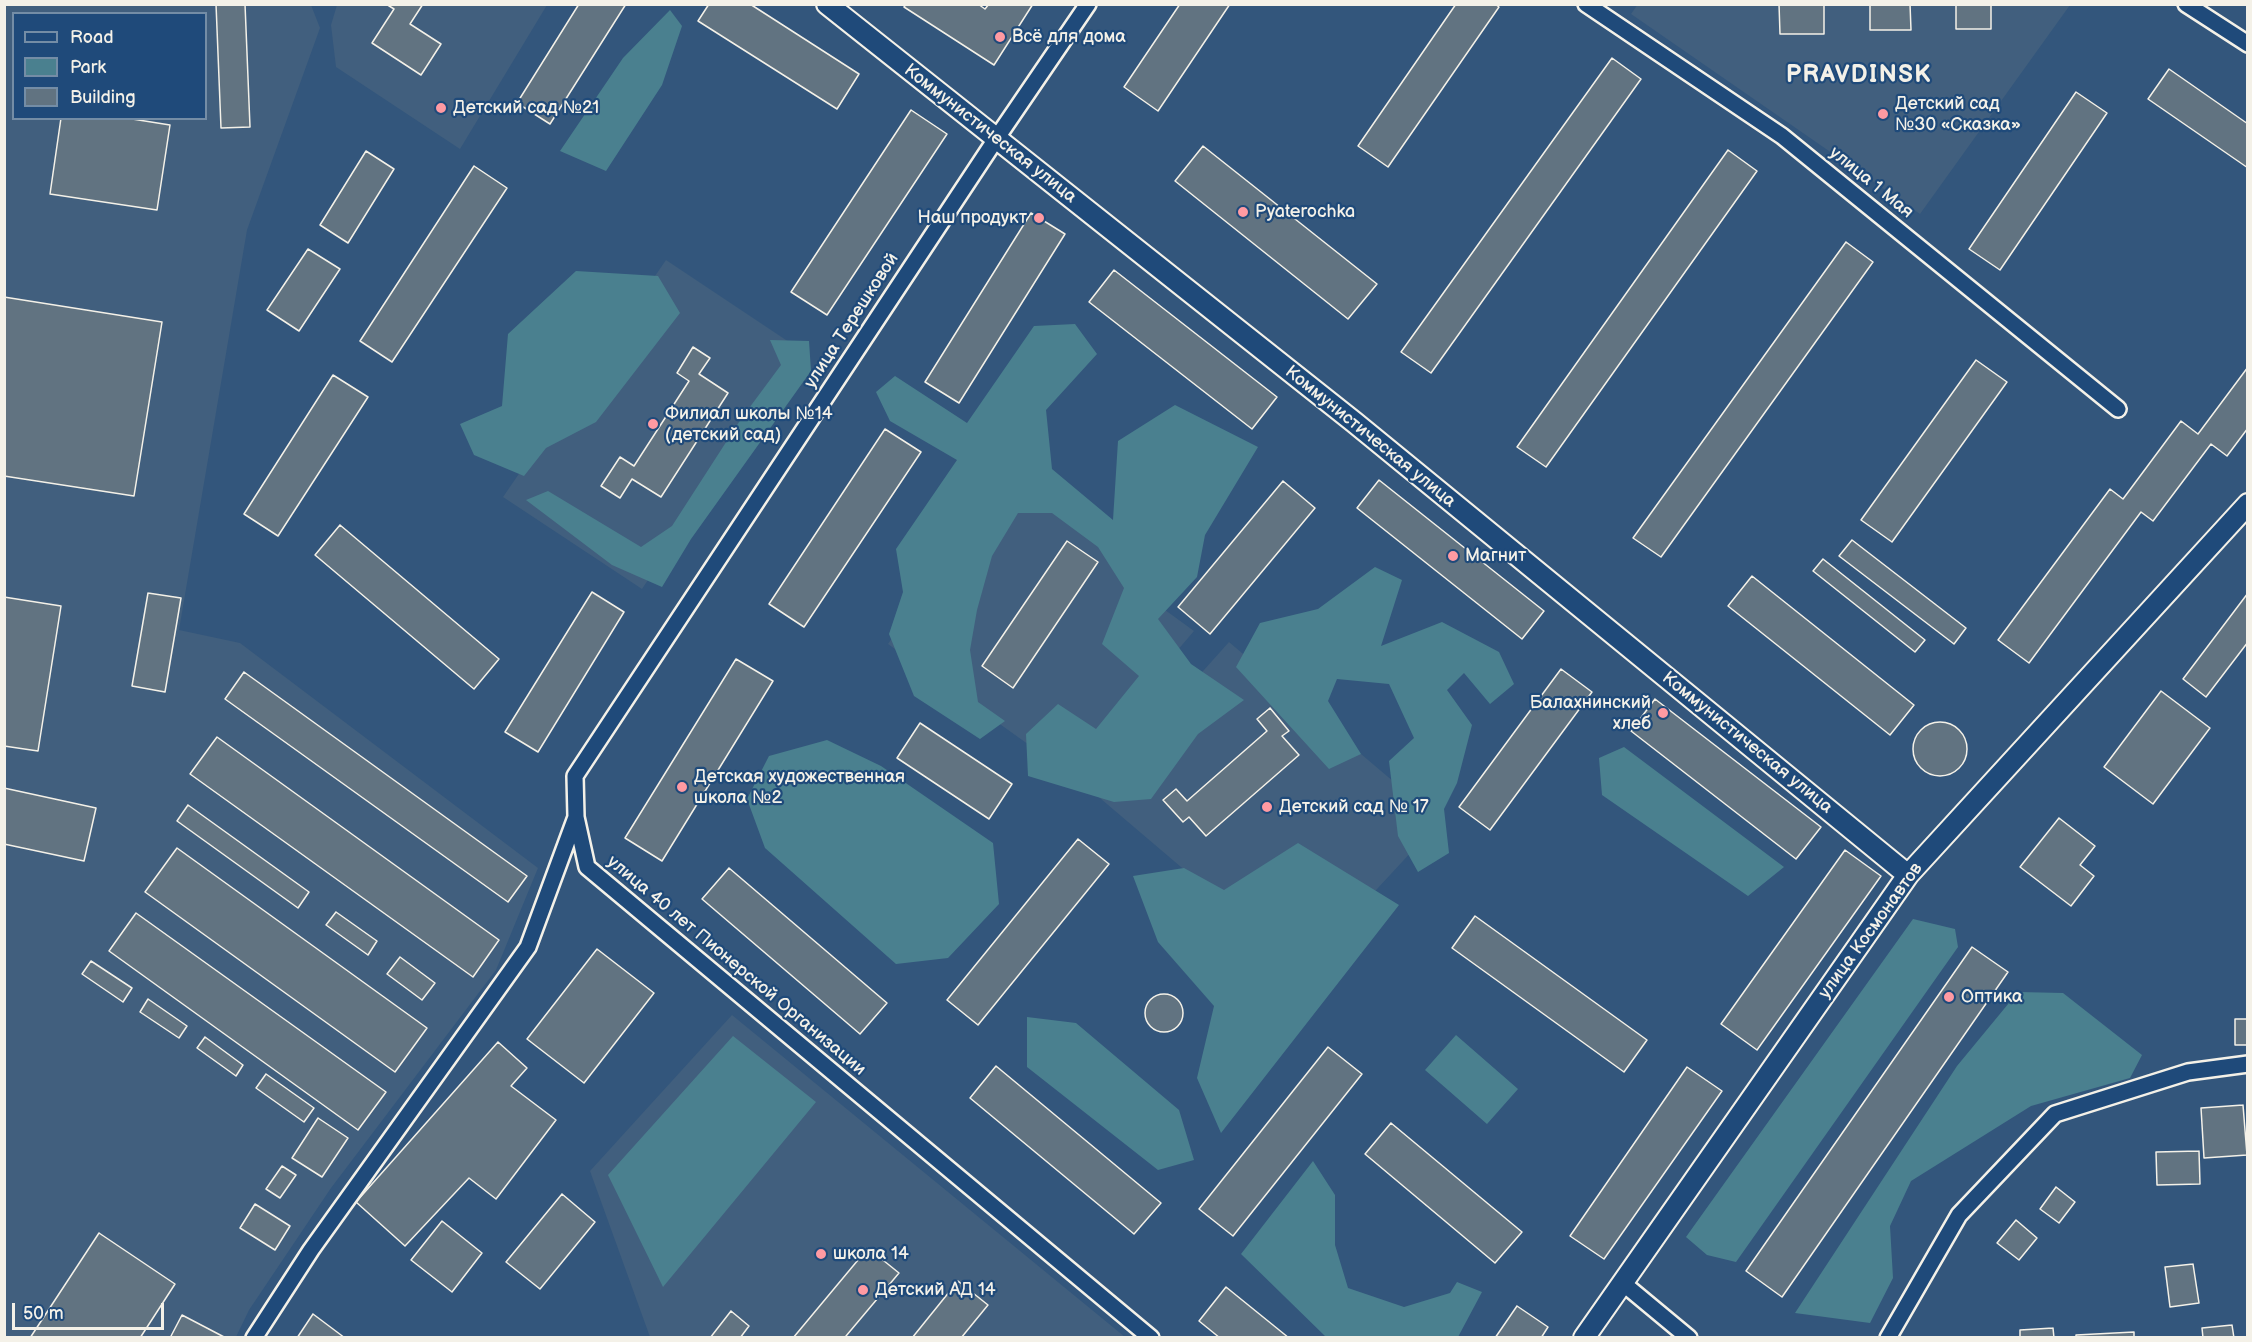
<!DOCTYPE html>
<html>
<head>
<meta charset="utf-8">
<style>
	body { margin:0 }
	#map { position:relative; width:2252px; height:1342px; overflow:hidden; background:#33567c; font-family:"Balsamiq Sans",sans-serif }
	canvas { display:block }
	.frame { position:absolute; inset:0; border:6px solid #f4f1e8; pointer-events:none }
	.legend { position:absolute; left:12px; top:12px; width:195px; height:108px; box-sizing:border-box; background:#1f4a7a; border:2px solid #748da6; margin:0; padding:8px 10px; list-style:none; font-size:18px; color:#f4f1e8 }
	.legend li { display:flex; align-items:center; gap:12px; height:30px }
	.legend b { width:30px; border:2px solid #748da6 }
	.scale { position:absolute; left:12px; top:1303px; width:152px; height:27px; box-sizing:border-box; border:3px solid #f4f1e8; border-top:0; padding-left:8px; font-size:18px; line-height:21px; white-space:nowrap; color:#f4f1e8; -webkit-text-stroke:4px #1f4a7a; paint-order:stroke }
</style>
</head>
<body>
<div id="map">
<canvas width="2252" height="1342"></canvas>
<div class="frame"></div>
<ul class="legend">
<li><b style="height:8px;background:#1f4a7a"></b>Road</li>
<li><b style="height:16px;background:#4a808f"></b>Park</li>
<li><b style="height:16px;background:#617381"></b>Building</li>
</ul>
<div class="scale">50 m</div>
</div>
<script>
const context = document.querySelector('canvas').getContext('2d');
context.lineJoin = 'round';
function paint(path, color) { context.fillStyle = color; context.fill(path, 'evenodd'); }
const shape = rows => new Path2D(rows.map(r => 'M' + r).join(''));
function strokePath(path, color, width, dash) { context.strokeStyle = color; context.lineWidth = width; context.lineCap = dash ? 'butt' : 'round'; context.setLineDash(dash || []); context.stroke(path); }
function label(font, color, halo, rows, align = 'center') {
  context.font = font + ' "Balsamiq Sans",sans-serif'; context.lineWidth = 4.5; context.setLineDash([]); context.textBaseline = 'middle'; context.strokeStyle = halo; context.fillStyle = color; for (const [text, x, y, turn = 0] of rows) {
    context.save(); context.translate(x, y); context.rotate((+turn || 0) * Math.PI / 180); context.textAlign = isNaN(turn) ? turn : align; if (halo) context.strokeText(text, 0, 0); context.fillText(text, 0, 0); context.restore();
  }
}
paint(shape([
	[1638,4,2070,5,1920,214,1631,14],
	[5,5,311,5,320,28,247,230,179,630,240,643,538,868,496,970,331,1188,249,1310,236,1337,5,1338],
	[14,14,206,14,206,118,14,118],
	[337,5,547,5,460,149,336,67,331,25],
	[666,260,801,350,642,589,503,497],
	[1005,471,1170,592,1161,607,1194,631,1071,775,888,644],
	[1229,642,1440,821,1302,970,1094,793],
	[732,1015,1125,1337,650,1337,590,1171]
]), '#415f7e');
paint(shape([
	[670,10,682,26,662,85,606,171,560,151,623,58],
	[576,271,658,276,680,313,596,422,546,448,524,476,474,455,460,424,502,406,508,334],
	[1075,324,1097,354,1046,410,1052,469,1113,520,1118,441,1175,405,1258,447,1205,535,1197,577,1158,619,1191,664,1244,700,1198,734,1151,799,1114,802,1028,776,1026,734,1058,704,1096,729,1139,676,1102,644,1124,588,1098,547,1052,513,1018,513,992,556,977,610,970,650,978,702,1005,721,980,739,914,696,889,634,903,592,896,549,957,460,890,421,876,392,895,376,967,423,1034,326],
	[770,340,809,341,811,371,691,539,662,587,612,565,526,500,548,491,641,547,672,526,741,419,781,365],
	[1375,567,1402,580,1381,646,1442,622,1499,652,1514,684,1490,704,1464,673,1447,690,1472,725,1457,783,1444,809,1449,853,1418,872,1398,836,1389,761,1414,738,1389,684,1337,679,1328,701,1361,754,1329,769,1236,667,1260,623,1318,609],
	[827,740,881,766,993,843,999,904,948,958,896,964,765,848,747,799,769,756],
	[1624,747,1784,867,1748,896,1602,795,1599,758],
	[1298,843,1399,905,1221,1133,1197,1078,1214,1006,1158,942,1133,876,1184,868,1224,890],
	[1913,919,1955,929,1958,947,1736,1262,1707,1255,1686,1237],
	[2018,992,2063,993,2142,1055,2130,1078,2031,1106,1911,1181,1890,1226,1893,1278,1870,1323,1795,1313,1957,1066],
	[1027,1017,1076,1023,1179,1110,1194,1160,1158,1170,1027,1067],
	[1456,1035,1518,1089,1487,1124,1425,1070],
	[733,1036,816,1102,663,1287,608,1175],
	[1313,1161,1335,1195,1335,1245,1348,1288,1404,1307,1450,1293,1457,1282,1482,1292,1458,1337,1326,1337,1241,1254]
]), '#4a808f');
const building = shape([
	[216,4,245,4,250,127,221,128,216,4],
	[386,4,423,4,410,24,441,44,421,75,372,43,394,9,386,4],
	[579,4,626,4,550,124,517,103,579,4],
	[709,4,750,4,859,74,837,109,698,21,709,4],
	[906,4,978,4,985,9,989,4,1033,4,994,65,904,7,906,4],
	[1180,4,1230,4,1158,111,1124,87,1180,4],
	[1456,4,1495,4,1499,7,1388,167,1358,146,1456,4],
	[1779,4,1824,4,1824,34,1780,34,1779,4],
	[1870,4,1910,4,1911,30,1870,30,1870,4],
	[1956,4,1991,4,1991,29,1956,29,1956,4],
	[1612,58,1641,79,1431,373,1401,352,1612,58],
	[2169,69,2248,124,2248,168,2148,99,2169,69],
	[2076,92,2107,113,2000,270,1969,249,2076,92],
	[911,110,947,134,827,315,791,292,911,110],
	[61,118,126,118,170,125,157,210,50,194,61,118],
	[1203,146,1377,284,1348,319,1175,181,1203,146],
	[1728,150,1757,171,1546,467,1517,447,1728,150],
	[366,151,394,169,348,243,320,225,366,151],
	[474,166,507,188,392,362,360,341,474,166],
	[1031,213,1065,234,959,403,925,382,1031,213],
	[1846,242,1873,262,1661,557,1633,538,1846,242],
	[308,249,340,269,299,331,267,310,308,249],
	[1114,270,1277,397,1252,429,1089,302,1114,270],
	[4,297,162,322,134,496,4,476,4,297],
	[693,347,710,358,699,374,728,393,661,497,632,479,620,498,601,486,620,457,634,466,689,381,677,373,693,347],
	[1976,360,2007,382,1892,542,1861,520,1976,360],
	[2248,367,2248,428,2227,456,2211,444,2153,521,2141,512,2029,663,1998,640,2110,489,2123,499,2181,421,2198,434,2248,367],
	[333,375,368,397,278,536,244,514,333,375],
	[885,429,921,452,804,627,769,604,885,429],
	[1379,480,1544,611,1522,639,1357,508,1379,480],
	[1283,481,1315,508,1210,634,1178,607,1283,481],
	[340,525,499,659,474,689,315,555,340,525],
	[1852,540,1966,628,1954,644,1839,556,1852,540],
	[1067,541,1098,562,1013,688,982,666,1067,541],
	[1823,559,1925,640,1915,652,1813,571,1823,559],
	[1752,576,1914,705,1890,735,1728,606,1752,576],
	[592,592,624,612,538,752,505,732,592,592],
	[148,593,181,598,165,692,132,686,148,593],
	[2248,593,2248,642,2206,697,2183,679,2248,593],
	[4,597,61,606,38,751,4,746,4,597],
	[736,659,773,681,662,861,625,838,736,659],
	[1561,669,1592,692,1490,830,1459,807,1561,669],
	[244,672,527,876,508,902,225,699,244,672],
	[2161,691,2210,728,2153,804,2104,767,2161,691],
	[1655,699,1821,827,1796,859,1631,731,1655,699],
	[1270,708,1289,731,1282,736,1299,755,1206,836,1189,817,1183,822,1163,800,1176,789,1187,801,1267,731,1257,719,1270,708],
	'1913 749a27 27 0 1 1 54 0a27 27 0 1 1-54 0Z',
	[920,723,1012,784,989,819,897,758,920,723],
	[217,737,499,940,473,977,190,774,217,737],
	[4,788,96,808,84,861,4,844,4,788],
	[188,805,309,892,298,908,177,821,188,805],
	[2059,818,2095,846,2080,865,2094,876,2071,906,2020,867,2059,818],
	[1078,839,1109,864,978,1025,947,1000,1078,839],
	[177,848,427,1028,395,1072,145,892,177,848],
	[1845,850,1881,876,1757,1050,1721,1024,1845,850],
	[729,868,887,1003,860,1034,702,899,729,868],
	[336,912,377,941,368,955,326,925,336,912],
	[136,913,386,1092,358,1130,109,951,136,913],
	[1475,916,1647,1040,1624,1072,1452,948,1475,916],
	[1972,947,2008,972,1782,1297,1746,1271,1972,947],
	[597,949,654,993,584,1083,527,1039,597,949],
	[400,957,435,983,422,1000,387,974,400,957],
	[91,961,132,988,123,1002,82,974,91,961],
	'1145 1013a19 19 0 1 1 38 0a19 19 0 1 1-38 0Z',
	[148,999,187,1026,179,1038,140,1012,148,999],
	[2235,1019,2248,1019,2248,1045,2235,1045,2235,1019],
	[205,1037,243,1065,236,1076,197,1048,205,1037],
	[498,1042,527,1068,511,1086,556,1120,496,1199,469,1178,405,1246,356,1202,498,1042],
	[1328,1047,1362,1074,1233,1236,1199,1209,1328,1047],
	[996,1066,1161,1203,1134,1234,970,1098,996,1066],
	[1687,1067,1722,1091,1604,1259,1570,1236,1687,1067],
	[266,1074,314,1108,304,1122,256,1088,266,1074],
	[2243,1105,2247,1155,2204,1158,2201,1108,2243,1105],
	[318,1118,348,1138,322,1177,292,1158,318,1118],
	[1391,1123,1522,1232,1495,1263,1365,1154,1391,1123],
	[2199,1151,2200,1184,2157,1185,2156,1152,2199,1151],
	[282,1166,296,1175,280,1198,266,1189,282,1166],
	[2056,1187,2075,1202,2059,1223,2040,1209,2056,1187],
	[562,1194,595,1222,540,1289,506,1262,562,1194],
	[255,1204,290,1226,275,1250,240,1228,255,1204],
	[2016,1220,2037,1238,2019,1260,1997,1243,2016,1220],
	[442,1221,482,1253,452,1292,411,1260,442,1221],
	[99,1233,175,1284,140,1338,30,1338,99,1233],
	[868,1248,899,1273,846,1336,848,1338,793,1338,868,1248],
	[2193,1264,2199,1303,2170,1307,2165,1267,2193,1264],
	[958,1281,988,1305,961,1338,912,1338,958,1281],
	[1226,1287,1289,1338,1220,1338,1199,1321,1226,1287],
	[1517,1306,1548,1327,1541,1338,1495,1338,1517,1306],
	[731,1311,749,1326,740,1338,710,1338,731,1311],
	[313,1314,345,1338,297,1338,313,1314],
	[182,1315,226,1338,170,1338,182,1315],
	[2232,1325,2234,1338,2203,1338,2202,1328,2232,1325],
	[2053,1328,2054,1338,2020,1338,2020,1330,2053,1328],
	[2134,1332,2134,1338,2076,1338,2076,1335,2134,1332]
]);
paint(building, '#617381');
strokePath(building, '#f4f1e8', 1.5);
const minor = shape([
	[1088,4,996,139,575,776,576,817,587,867,1151,1338],
	[1586,4,1782,136,2118,409],
	[2186,4,2248,44],
	[1624,1284,1689,1338],
	[254,1338,311,1250,528,947,576,817],
	[1888,1338,1959,1215,2055,1114,2188,1072,2248,1064]
]);
const tertiary = shape([
	[827,4,1354,422,1908,875],
	[1584,1338,1908,875,2248,504]
]);
strokePath(minor, '#f4f1e8', 20);
strokePath(tertiary, '#f4f1e8', 24);
strokePath(minor, '#1f4a7a', 15);
strokePath(tertiary, '#1f4a7a', 20);
for (const [x, y, r, color] of [
	[1000,37,6,"#ff9aa2"],
	[441,108,6,"#ff9aa2"],
	[1883,114,6,"#ff9aa2"],
	[1243,212,6,"#ff9aa2"],
	[1039,218,6,"#ff9aa2"],
	[653,424,6,"#ff9aa2"],
	[1453,556,6,"#ff9aa2"],
	[1663,713,6,"#ff9aa2"],
	[682,787,6,"#ff9aa2"],
	[1267,807,6,"#ff9aa2"],
	[1949,997,6,"#ff9aa2"],
	[821,1254,6,"#ff9aa2"],
	[863,1290,6,"#ff9aa2"]
]) { const dot = new Path2D(); dot.arc(x, y, r, 0, 2 * Math.PI); context.fillStyle = color; context.fill(dot); strokePath(dot, '#1f4a7a', 2); }
label('18px', '#f4f1e8', '#1f4a7a', [
	["Всё для дома",1012,37],
	["Детский сад",1895,104],
	["№30 «Сказка»",1895,125],
	["Детский сад №21",453,108],
	["Pyaterochka",1255,212],
	["Наш продукт",1027,218,"right"],
	["Филиал школы №14",665,414],
	["(детский сад)",665,435],
	["Магнит",1465,556],
	["Балахнинский",1651,703,"right"],
	["хлеб",1651,724,"right"],
	["Детская художественная",694,777],
	["школа №2",694,798],
	["Детский сад № 17",1279,807],
	["Оптика",1961,997],
	["школа 14",833,1254],
	["Детский АД 14",875,1290]
], 'left');
label('18px', '#f4f1e8', '#1f4a7a', [
	["Коммунистическая улица",990,134,38],
	["улица 1 Мая",1871,183,39],
	["улица Терешковой",852,321,-57],
	["Коммунистическая улица",1370,437,39],
	["Коммунистическая улица",1747,743,39],
	["улица Космонавтов",1871,931,-54],
	["улица 40 лет Пионерской Организации",736,966,40]
]);
context.letterSpacing = '1.5px';
label('bold 24px', '#f4f1e8', '#1f4a7a', [
	["PRAVDINSK",1859,76]
]);
context.letterSpacing = '0px';
</script>
</body>
</html>
